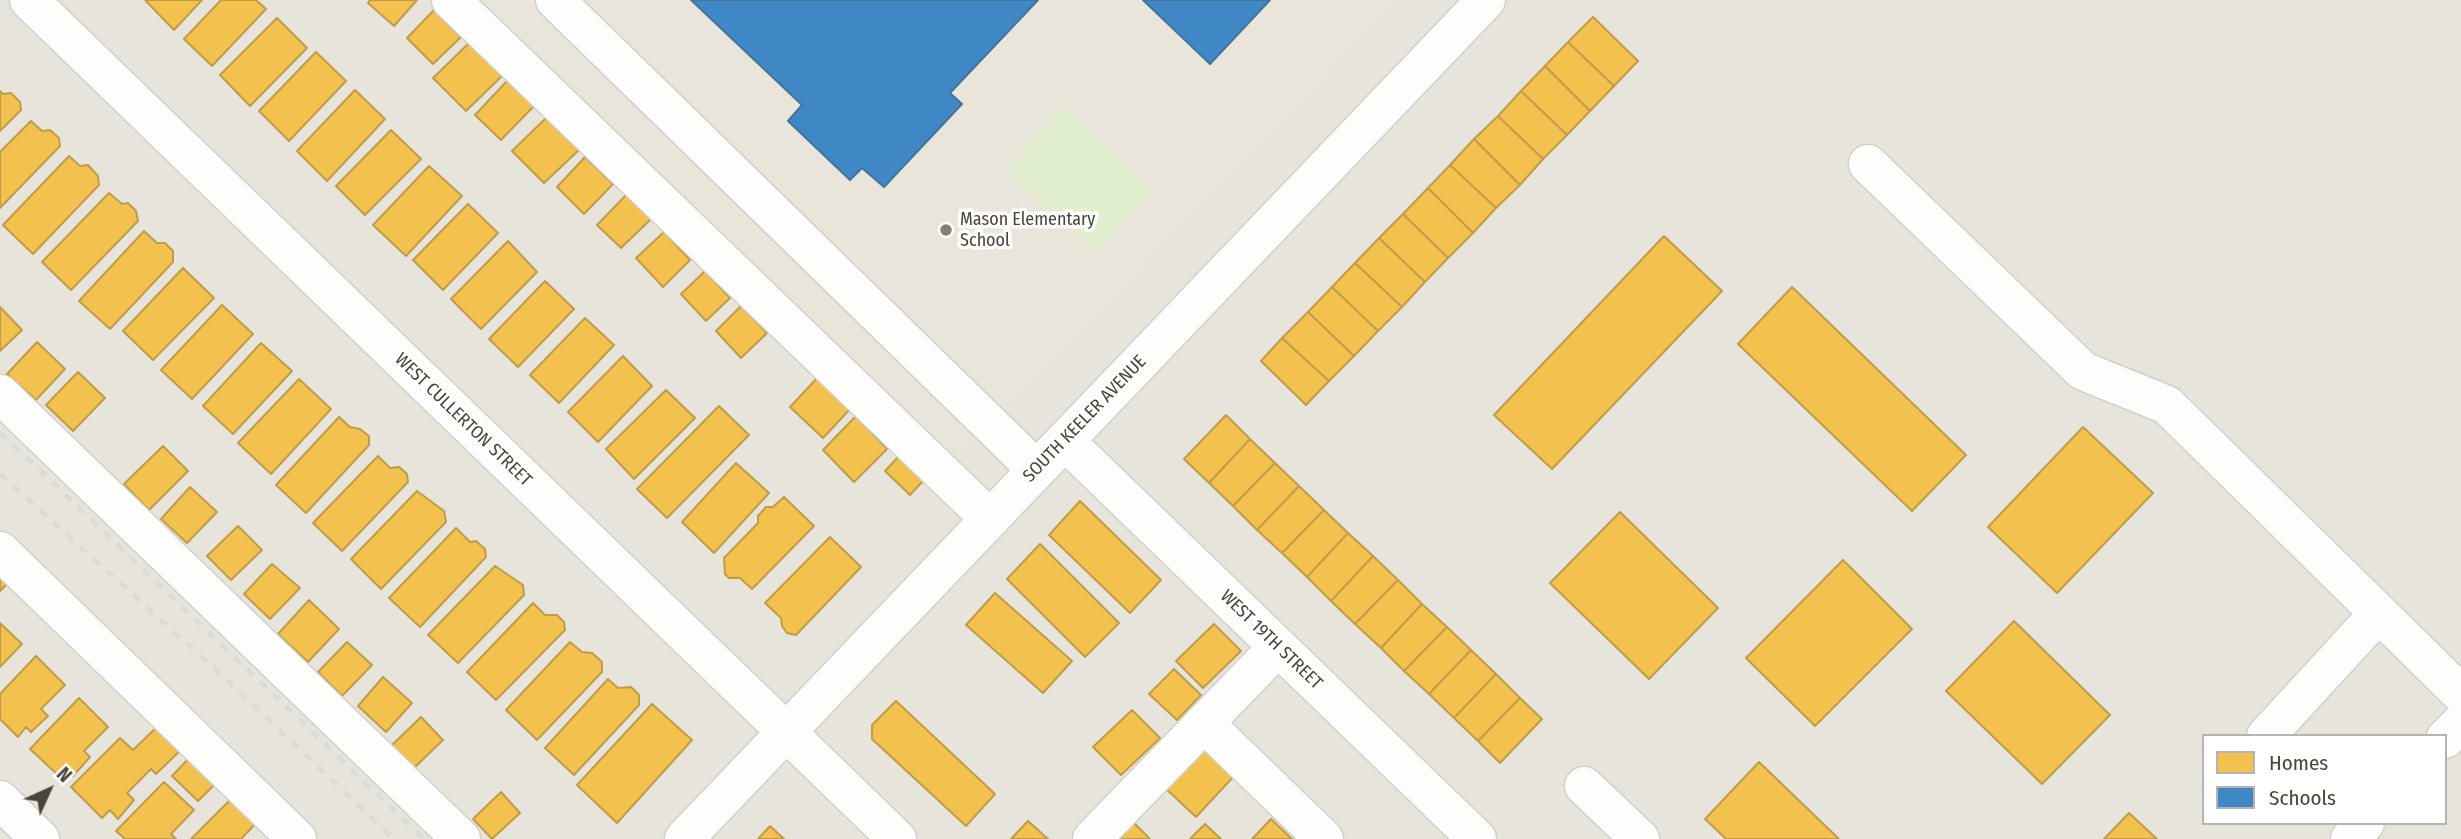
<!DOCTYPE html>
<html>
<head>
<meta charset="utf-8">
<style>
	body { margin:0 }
	#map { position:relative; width:2461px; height:839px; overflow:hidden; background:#f4f2ee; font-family:"Fira Sans Condensed",sans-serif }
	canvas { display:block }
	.legend { position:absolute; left:2202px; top:734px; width:245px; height:91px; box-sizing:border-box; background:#fff; border:2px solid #b7b4b0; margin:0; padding:9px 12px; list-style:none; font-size:21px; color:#4b4439 }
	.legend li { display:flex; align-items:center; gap:14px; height:35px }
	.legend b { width:35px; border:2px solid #b7b4b0 }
	.north { position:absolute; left:14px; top:755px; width:70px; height:70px; -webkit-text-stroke:5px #fff; paint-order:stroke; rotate:45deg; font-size:19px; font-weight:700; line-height:28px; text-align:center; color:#4b4439 }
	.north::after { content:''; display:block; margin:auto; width:24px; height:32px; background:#4b4439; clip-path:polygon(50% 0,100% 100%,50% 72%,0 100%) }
</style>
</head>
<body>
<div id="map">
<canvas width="2461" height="839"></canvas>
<ul class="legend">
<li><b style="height:19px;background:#f2c14e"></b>Homes</li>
<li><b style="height:19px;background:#3f88c5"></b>Schools</li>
</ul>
<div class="north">N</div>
</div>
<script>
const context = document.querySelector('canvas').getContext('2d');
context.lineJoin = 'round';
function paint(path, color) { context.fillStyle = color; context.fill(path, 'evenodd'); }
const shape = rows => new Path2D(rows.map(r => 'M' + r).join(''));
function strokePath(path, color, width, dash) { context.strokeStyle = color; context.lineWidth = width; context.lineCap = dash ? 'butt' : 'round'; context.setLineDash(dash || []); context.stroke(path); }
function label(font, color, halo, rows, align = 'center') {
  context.font = font + ' "Fira Sans Condensed",sans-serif'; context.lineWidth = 7; context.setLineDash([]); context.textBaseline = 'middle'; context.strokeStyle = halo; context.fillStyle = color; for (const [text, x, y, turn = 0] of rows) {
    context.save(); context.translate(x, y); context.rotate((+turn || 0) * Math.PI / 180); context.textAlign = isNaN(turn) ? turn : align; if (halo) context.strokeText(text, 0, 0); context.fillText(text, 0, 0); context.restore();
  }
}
paint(shape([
	[0,0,2461,0,2461,839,0,839],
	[2204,736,2445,736,2445,823,2204,823]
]), '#e7e4dc');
paint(shape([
	[479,0,1396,0,955,460]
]), '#eae5da');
paint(shape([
	[1065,106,1153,191,1096,252,1006,170]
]), '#e1eecf');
const homes = shape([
	[145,0,202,0,174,30,145,0],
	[221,0,256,0,266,9,212,66,184,39,221,0],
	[370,0,417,0,394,26,368,3,370,0],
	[434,10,461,37,433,64,407,38,434,10],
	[1593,17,1638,61,1614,86,1568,42,1593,17],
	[277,18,307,48,250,106,220,75,277,18],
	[1568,42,1614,86,1590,111,1545,66,1568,42],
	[469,43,502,76,466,111,433,78,469,43],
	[316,52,346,81,289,141,259,111,316,52],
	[1545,66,1590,111,1567,135,1521,91,1545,66],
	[507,81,534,106,501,140,475,115,507,81],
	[355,90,385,119,327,181,297,151,355,90],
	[0,91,3,94,11,93,20,102,21,110,0,131,0,91],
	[1521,91,1567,135,1543,159,1498,116,1521,91],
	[1498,116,1543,159,1520,185,1474,139,1498,116],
	[546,118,579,150,544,183,512,151,546,118],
	[31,121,42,131,50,130,59,138,60,146,0,208,0,152,31,121],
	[391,130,421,159,365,215,336,186,391,130],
	[1474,139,1520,185,1496,208,1450,165,1474,139],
	[69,156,80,166,88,165,98,176,99,185,33,254,3,225,69,156],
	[585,157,613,184,584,214,557,187,585,157],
	[1450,165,1496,208,1473,233,1428,188,1450,165],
	[429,166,462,196,406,256,373,225,429,166],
	[1428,188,1473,233,1448,258,1403,214,1428,188],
	[109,193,122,204,128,203,136,211,138,221,71,290,42,262,109,193],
	[626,195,651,219,621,248,597,225,626,195],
	[468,204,498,233,443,290,413,260,468,204],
	[1403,214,1448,258,1425,282,1379,238,1403,214],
	[144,231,157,243,165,243,173,251,173,262,110,329,79,301,144,231],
	[664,232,690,260,663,287,636,258,664,232],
	[1664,236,1722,291,1552,469,1494,415,1664,236],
	[1379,238,1425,282,1402,307,1355,263,1379,238],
	[508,241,537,272,481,329,451,299,508,241],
	[1355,263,1402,307,1378,331,1332,287,1355,263],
	[183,268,214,298,153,360,123,331,183,268],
	[705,271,730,298,706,321,681,294,705,271],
	[545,281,574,309,518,367,489,339,545,281],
	[1332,287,1378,331,1354,356,1308,312,1332,287],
	[1792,287,1966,455,1912,511,1738,344,1792,287],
	[222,305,253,334,192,399,161,370,222,305],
	[741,306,767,333,741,358,716,331,741,306],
	[0,307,22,330,0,351,0,307],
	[1308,312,1354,356,1329,381,1282,338,1308,312],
	[585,318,614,345,559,403,530,375,585,318],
	[1282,338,1329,381,1306,405,1261,361,1282,338],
	[37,342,65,369,36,400,7,374,37,342],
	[261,343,292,371,233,434,203,406,261,343],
	[623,356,652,386,598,442,568,412,623,356],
	[78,372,105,398,73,431,46,405,78,372],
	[819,376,852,407,823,438,790,407,819,376],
	[299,379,331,409,271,474,238,443,299,379],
	[666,390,695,418,634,479,606,449,666,390],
	[719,406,749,435,667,518,637,489,719,406],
	[1226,415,1250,439,1209,483,1184,459,1226,415],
	[856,416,887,449,854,482,823,450,856,416],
	[339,417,350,427,360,429,369,436,369,445,306,513,276,485,339,417],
	[2083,427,2153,493,2057,593,1988,527,2083,427],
	[1250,439,1275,463,1233,506,1209,483,1250,439],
	[163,446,188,471,149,510,124,484,163,446],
	[378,456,390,468,399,467,407,474,408,482,342,551,313,523,378,456],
	[899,456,924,480,910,495,885,471,899,456],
	[736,463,769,493,714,553,682,522,736,463],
	[1275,463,1299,486,1257,530,1233,506,1275,463],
	[1299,486,1324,510,1282,553,1257,530,1299,486],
	[190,487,217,512,187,543,161,519,190,487],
	[417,491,444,511,446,522,381,589,351,559,417,491],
	[784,497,814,526,752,589,740,578,729,578,725,574,724,558,758,523,758,516,766,507,773,507,784,497],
	[1080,501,1161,580,1130,613,1049,535,1080,501],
	[1324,510,1348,533,1307,577,1282,553,1324,510],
	[1620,512,1718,608,1649,679,1550,583,1620,512],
	[238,526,262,550,231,580,207,556,238,526],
	[456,528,470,542,476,541,485,549,486,557,420,627,389,598,456,528],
	[1348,533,1373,556,1331,601,1307,577,1348,533],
	[830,537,861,567,796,635,787,633,782,626,781,618,765,603,830,537],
	[1040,544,1119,623,1085,657,1007,579,1040,544],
	[1373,556,1398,580,1355,624,1331,601,1373,556],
	[1843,560,1912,629,1815,726,1746,658,1843,560],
	[272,564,300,588,270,619,244,594,272,564],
	[495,566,523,585,524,595,458,663,428,635,495,566],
	[0,573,9,582,0,591,0,573],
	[1398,580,1422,604,1381,648,1355,624,1398,580],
	[995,593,1072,661,1043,693,966,625,995,593],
	[309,600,339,629,308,662,278,634,309,600],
	[533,603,545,615,557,615,564,622,565,630,496,700,467,672,533,603],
	[1422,604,1447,627,1404,671,1381,648,1422,604],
	[2014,621,2110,715,2042,784,1946,691,2014,621],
	[0,623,22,644,0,667,0,623],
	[1214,624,1241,651,1203,688,1176,661,1214,624],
	[1447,627,1471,650,1429,694,1404,671,1447,627],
	[347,642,372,665,342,696,318,672,347,642],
	[570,642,582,652,592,653,602,662,602,672,537,740,506,710,570,642],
	[1471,650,1496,674,1454,718,1429,694,1471,650],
	[36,656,65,685,41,709,48,716,31,732,26,727,18,737,0,719,0,694,36,656],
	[1174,669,1201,695,1177,720,1149,694,1174,669],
	[1496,674,1520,698,1478,741,1454,718,1496,674],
	[383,677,412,703,386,732,358,706,383,677],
	[608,679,618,688,631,687,639,695,639,705,574,775,545,748,608,679],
	[79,698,108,727,84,751,90,757,73,776,66,769,59,776,30,749,79,698],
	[1520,698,1542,719,1500,763,1478,741,1520,698],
	[896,701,995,794,966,826,872,739,872,725,896,701],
	[652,704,692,740,617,823,577,785,652,704],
	[1132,710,1160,738,1121,775,1093,747,1132,710],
	[421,717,443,740,414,768,391,746,421,717],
	[160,724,184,747,156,774,151,769,127,793,134,800,118,819,110,810,102,818,71,787,120,738,133,750,160,724],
	[1201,745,1234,776,1196,817,1163,786,1201,745],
	[192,755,219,780,198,801,172,776,192,755],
	[1759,762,1839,839,1726,839,1705,819,1759,762],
	[164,782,194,810,171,834,176,839,125,839,116,831,164,782],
	[501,792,520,813,492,839,473,819,501,792],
	[234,796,259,820,241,839,191,839,234,796],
	[2129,813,2157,839,2104,839,2129,813],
	[1130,819,1150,839,1111,839,1130,819],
	[1271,819,1292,839,1252,839,1271,819],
	[1028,821,1048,839,1011,839,1028,821],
	[1205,824,1221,839,1190,839,1205,824],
	[770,826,784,839,758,839,770,826]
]);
paint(homes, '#f2c14e');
strokePath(homes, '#c09c48', 2);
const schools = shape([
	[691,0,1038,0,950,93,962,104,884,187,862,168,850,180,788,121,802,105,691,0],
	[1143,0,1270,0,1210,64,1143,0]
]);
paint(schools, '#3f88c5');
strokePath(schools, '#43749b', 2);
const minor = shape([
	[29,0,897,839],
	[451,0,990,519],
	[555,0,1037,470],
	[1868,164,2083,371,2167,405,2461,694],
	[0,394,461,839],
	[1065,441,1477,839],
	[0,551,297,839],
	[1204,723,1324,839],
	[2266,736,2379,613],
	[2445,739,2461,723],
	[1584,786,1640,839],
	[0,800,40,839],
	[684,839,1486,0],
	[1092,839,1278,647],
	[2350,839,2365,823]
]);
strokePath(minor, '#d2d0cb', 41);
strokePath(minor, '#fdfdfc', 38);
strokePath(shape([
	[0,432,424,839],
	[0,474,213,667,394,839]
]), '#dbdbda', 5, [9, 9]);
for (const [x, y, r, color] of [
	[946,230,7,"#868178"]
]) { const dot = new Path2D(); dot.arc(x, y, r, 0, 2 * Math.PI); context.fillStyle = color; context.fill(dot); strokePath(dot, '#fff', 2.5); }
label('18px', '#4b4439', '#fff', [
	["Mason Elementary",960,220],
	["School",960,241]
], 'left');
label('18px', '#4b4439', '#fff', [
	["SOUTH KEELER AVENUE",1085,419,-46],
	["WEST CULLERTON STREET",463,420,44],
	["WEST 19TH STREET",1271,640,44]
]);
</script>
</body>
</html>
